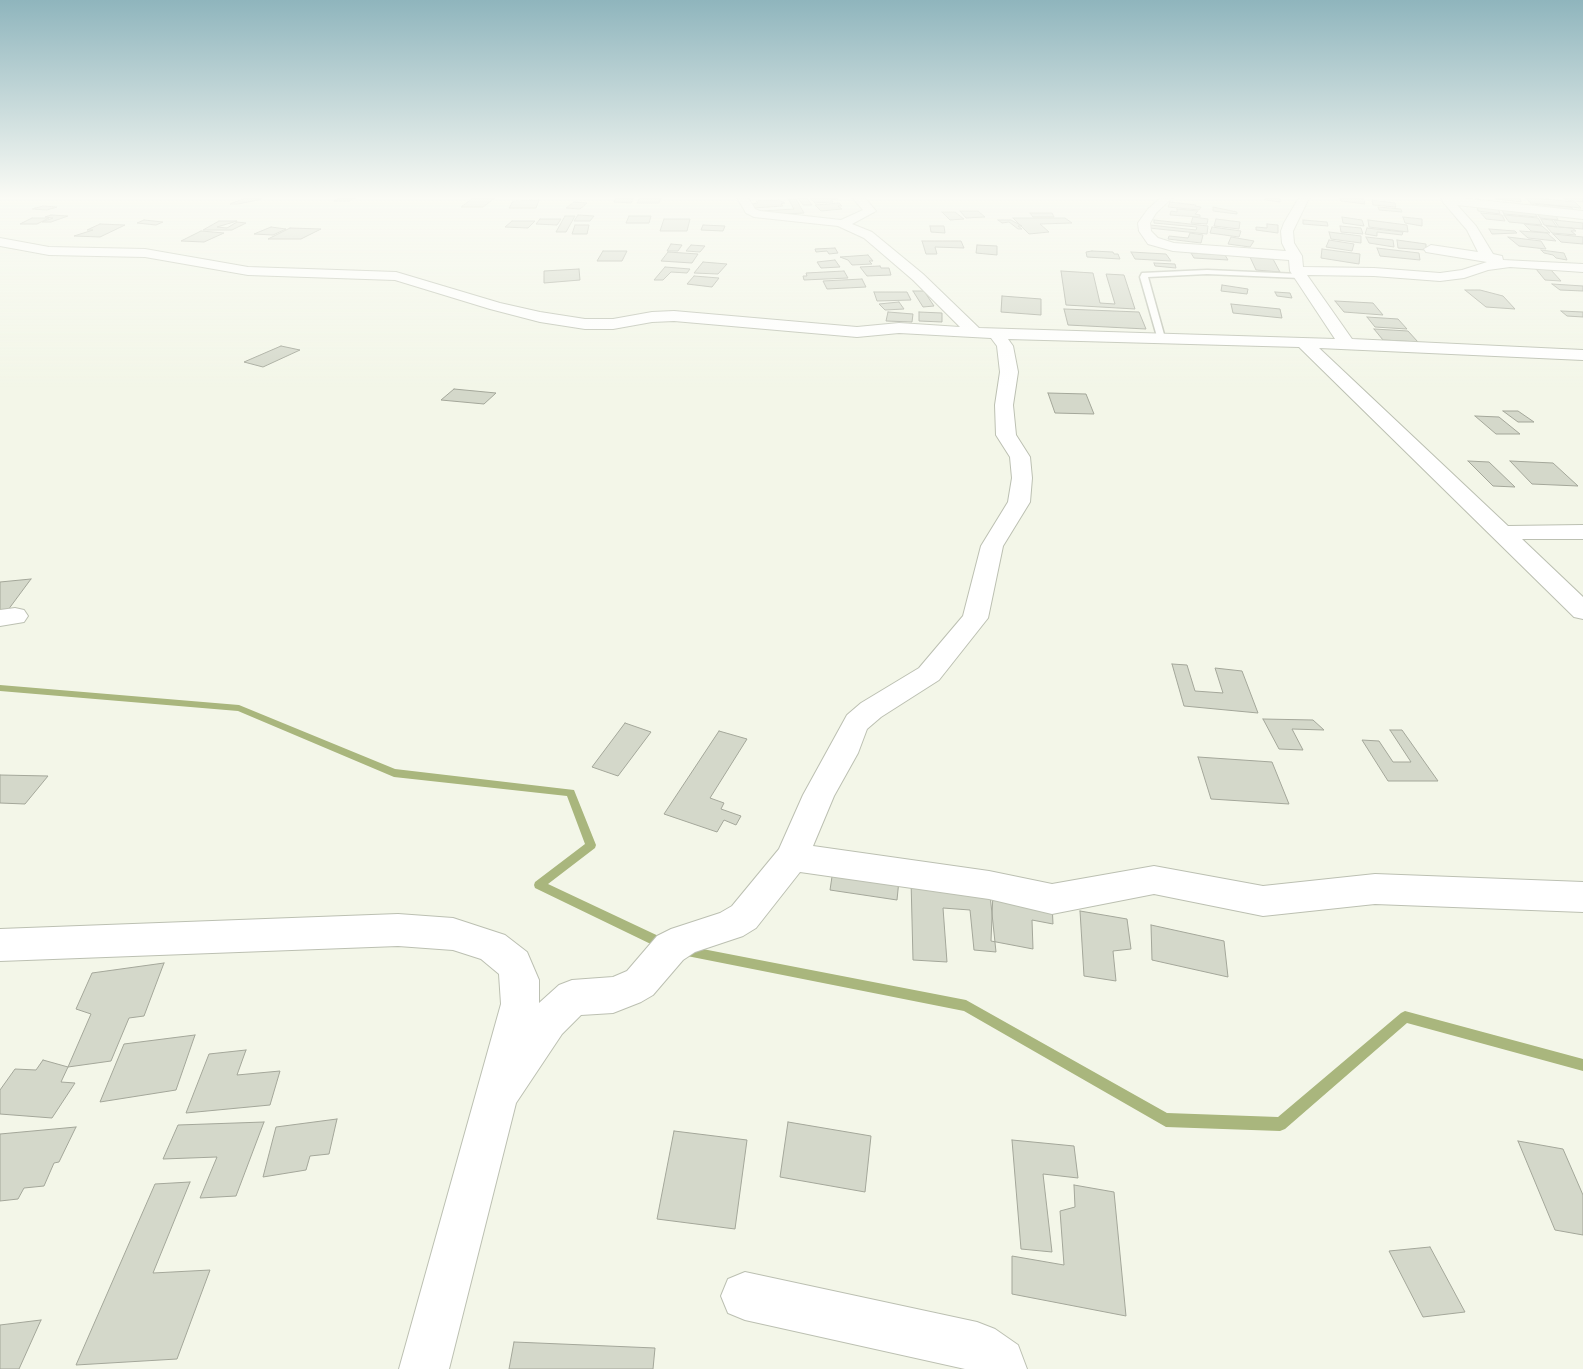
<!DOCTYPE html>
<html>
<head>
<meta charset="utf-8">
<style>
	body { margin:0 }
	canvas { display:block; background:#f3f6e8 }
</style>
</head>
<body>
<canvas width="1583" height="1369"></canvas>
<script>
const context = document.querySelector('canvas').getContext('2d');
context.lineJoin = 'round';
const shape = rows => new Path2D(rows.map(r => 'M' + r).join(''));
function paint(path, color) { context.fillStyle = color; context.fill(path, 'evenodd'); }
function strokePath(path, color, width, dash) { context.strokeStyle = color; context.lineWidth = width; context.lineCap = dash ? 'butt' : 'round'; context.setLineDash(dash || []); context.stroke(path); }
paint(shape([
	[0,685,239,705,395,769,574,790,596,845,595,848,548,884,667,940,669,944,667,948,663,949,659,948,535,888,534,885,535,882,585,844,567,796,394,777,238,711,0,691,0,685],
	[682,945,966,1000,1167,1113,1278,1117,1401,1013,1405,1011,1583,1059,1583,1071,1407,1023,1285,1129,1280,1131,1166,1127,964,1011,682,955,678,954,676,950,678,946,682,945]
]), '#a9b67d');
const building = shape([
	[344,196,359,196,349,201,334,201,344,196],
	[641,196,662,196,659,203,637,203,641,196],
	[834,196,838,199,831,200,833,202,815,203,810,198,834,196],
	[1265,196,1280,197,1280,202,1265,200,1265,196],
	[1495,196,1519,197,1521,202,1496,199,1495,196],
	[1563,196,1582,197,1583,202,1565,200,1563,196],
	[617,197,634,197,631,203,614,202,617,197],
	[797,197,806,197,812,205,803,205,797,197],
	[1340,197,1364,199,1365,204,1341,201,1340,197],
	[1524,197,1575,202,1581,208,1531,203,1524,197],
	[245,198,262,199,238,204,230,204,245,198],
	[473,198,495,198,483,207,461,207,473,198],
	[788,199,796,199,804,213,762,215,760,211,794,209,788,199],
	[539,200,536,208,509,208,513,201,539,200],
	[779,200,785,203,781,204,783,206,753,208,751,204,758,203,756,201,779,200],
	[1372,200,1395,203,1396,207,1373,205,1372,200],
	[574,202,587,203,580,209,566,208,574,202],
	[1170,202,1196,205,1195,206,1201,207,1199,210,1168,207,1170,202],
	[839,203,842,206,838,206,842,209,821,211,815,205,839,203],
	[1531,204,1571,207,1577,214,1534,209,1531,204],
	[43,206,57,207,47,210,32,209,43,206],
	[1477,206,1498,208,1500,214,1478,211,1477,206],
	[1213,207,1237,212,1237,214,1213,211,1213,207],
	[1378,207,1401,209,1402,212,1379,210,1378,207],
	[1177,209,1198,211,1195,214,1200,215,1200,217,1170,215,1171,211,1177,212,1177,209],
	[1502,210,1534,211,1537,217,1504,214,1502,210],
	[960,211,978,211,985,217,966,218,960,211],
	[1536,211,1555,213,1558,220,1540,218,1536,211],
	[942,212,955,212,964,219,950,220,942,212],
	[1030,213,1052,213,1054,217,1033,217,1030,213],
	[1481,213,1502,215,1505,221,1486,219,1481,213],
	[51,215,68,216,51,222,42,222,53,218,45,217,51,215],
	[578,215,594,216,590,221,574,221,578,215],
	[1504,215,1538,218,1542,225,1509,222,1504,215],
	[565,216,575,216,566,232,556,232,565,216],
	[629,216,651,216,649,223,626,223,629,216],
	[1193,217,1208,219,1207,224,1191,223,1193,217],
	[1342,217,1362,220,1364,226,1343,223,1342,217],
	[1403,217,1422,219,1422,226,1405,223,1403,217],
	[32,218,49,218,37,224,20,224,32,218],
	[1013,218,1065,218,1072,223,1040,224,1049,232,1029,234,1013,218],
	[540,219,561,219,557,225,536,224,540,219],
	[664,219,690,219,687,231,660,231,664,219],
	[1216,219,1240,222,1239,229,1214,226,1216,219],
	[1541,219,1552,220,1557,227,1544,225,1541,219],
	[144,220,163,222,156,225,137,223,144,220],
	[998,220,1011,220,1022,226,1018,226,1022,229,1018,229,1009,222,1002,223,998,220],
	[1154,220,1208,226,1207,234,1149,228,1150,225,1196,230,1197,227,1154,223,1154,220],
	[1303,220,1327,222,1328,226,1303,224,1303,220],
	[1368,220,1407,225,1408,232,1369,227,1368,220],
	[1554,220,1583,223,1583,229,1559,227,1554,220],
	[219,221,237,221,217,227,227,228,237,222,246,223,232,230,203,230,219,221],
	[512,221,535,221,528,228,505,227,512,221],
	[100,224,125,225,100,237,74,236,93,230,87,230,100,224],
	[1267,224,1278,225,1278,233,1256,230,1256,227,1267,228,1267,224],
	[1524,224,1542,226,1550,233,1531,231,1524,224],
	[575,225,589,225,587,234,572,234,575,225],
	[703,225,725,226,723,231,701,230,703,225],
	[930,226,944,226,945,233,931,232,930,226],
	[1340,226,1361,228,1363,234,1341,232,1340,226],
	[1546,226,1572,228,1576,231,1571,231,1576,235,1552,233,1546,226],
	[271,227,286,229,273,235,254,234,271,227],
	[1212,227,1241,231,1239,237,1210,233,1212,227],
	[290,228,321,229,301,239,268,239,290,228],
	[1367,228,1403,232,1402,235,1377,232,1377,236,1365,234,1367,228],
	[1489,229,1515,231,1517,233,1492,234,1489,229],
	[201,231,224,233,204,242,181,241,201,231],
	[1520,231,1547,233,1556,241,1528,238,1520,231],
	[1329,232,1361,236,1361,243,1331,239,1329,232],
	[1190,233,1203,235,1201,243,1168,239,1169,236,1188,238,1190,233],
	[1553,234,1583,237,1583,244,1561,242,1553,234],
	[1231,237,1254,241,1250,247,1228,244,1231,237],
	[1366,237,1393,240,1394,247,1369,243,1366,237],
	[1508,237,1541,241,1546,249,1519,246,1508,237],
	[1329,240,1354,244,1352,251,1326,247,1329,240],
	[1397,240,1426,244,1426,250,1398,248,1397,240],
	[922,241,961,241,964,248,935,247,937,254,926,254,922,241],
	[671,244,682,245,678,251,667,251,671,244],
	[691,245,705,246,700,252,686,251,691,245],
	[977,245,997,246,997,255,976,253,977,245],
	[835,248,838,253,829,254,827,251,816,252,815,249,835,248],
	[1377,248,1419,253,1420,260,1380,256,1377,248],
	[1322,249,1360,254,1359,264,1321,258,1322,249],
	[1541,250,1564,253,1567,260,1556,258,1553,255,1544,253,1541,250],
	[603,251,627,251,622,261,597,261,603,251],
	[1092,251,1113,252,1114,254,1118,254,1120,259,1087,257,1086,252,1092,251],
	[668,252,698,254,692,263,661,261,668,252],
	[1131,252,1166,254,1171,261,1135,259,1131,252],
	[1191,253,1225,255,1228,260,1194,258,1191,253],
	[868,255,873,261,869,261,872,264,852,265,848,260,840,257,868,255],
	[1250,257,1273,259,1280,272,1256,270,1250,257],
	[835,260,840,267,821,268,817,262,835,260],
	[703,262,727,264,718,274,694,273,703,262],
	[1154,263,1175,264,1176,268,1155,266,1154,263],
	[880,266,881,268,889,268,891,275,867,276,860,267,880,266],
	[665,267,690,269,687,273,671,272,663,280,654,280,665,267],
	[579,269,580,280,544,283,544,271,579,269],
	[1536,269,1551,270,1561,281,1545,280,1536,269],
	[844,271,848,278,804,280,803,276,807,276,806,273,844,271],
	[1061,271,1093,273,1100,303,1115,304,1106,274,1124,275,1135,309,1066,305,1061,271],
	[694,276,719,278,712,287,687,284,694,276],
	[862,279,866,287,827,289,823,281,862,279],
	[1552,284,1583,286,1583,291,1560,290,1552,284],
	[1222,285,1248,289,1247,294,1221,291,1222,285],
	[1465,290,1480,290,1503,296,1515,309,1486,307,1465,290],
	[913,291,924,291,934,306,923,307,913,291],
	[874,292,907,292,911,300,877,301,874,292],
	[1275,292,1290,293,1292,298,1277,296,1275,292],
	[1002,296,1041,299,1041,315,1001,312,1002,296],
	[1335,301,1373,303,1383,315,1344,312,1335,301],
	[899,302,904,309,885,310,879,304,899,302],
	[1231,304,1280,309,1282,318,1233,313,1231,304],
	[1064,309,1139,312,1146,329,1068,325,1064,309],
	[1561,311,1583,312,1583,317,1567,316,1561,311],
	[888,312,913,314,912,322,886,321,888,312],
	[919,312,942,313,942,322,919,321,919,312],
	[1367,317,1398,319,1407,329,1375,327,1367,317],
	[1374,329,1408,331,1418,342,1383,340,1374,329],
	[281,346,300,350,263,367,244,362,281,346],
	[454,389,496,393,484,404,441,400,454,389],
	[1048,393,1086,394,1094,414,1055,413,1048,393],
	[1503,411,1518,411,1534,422,1518,422,1503,411],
	[1475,416,1499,417,1520,434,1496,434,1475,416],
	[1468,461,1489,462,1515,487,1493,486,1468,461],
	[1510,461,1553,463,1578,486,1532,484,1510,461],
	[31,579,8,610,0,611,0,582,31,579],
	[1172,664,1187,665,1195,691,1223,693,1215,668,1242,671,1258,713,1184,706,1172,664],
	[1263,719,1313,720,1324,730,1292,729,1303,750,1279,749,1263,719],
	[625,723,651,732,618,776,592,767,625,723],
	[1390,730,1402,730,1438,781,1388,781,1362,740,1379,741,1393,762,1411,762,1390,730],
	[719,731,747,739,710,798,724,803,721,809,741,816,736,825,724,820,717,832,664,814,719,731],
	[1198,757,1272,762,1289,804,1211,799,1198,757],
	[0,775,48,776,25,804,0,803,0,775],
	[833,870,899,880,897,900,830,890,833,870],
	[911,880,989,885,996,952,974,950,970,910,943,908,947,962,913,960,911,880],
	[993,892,1052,903,1053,924,1032,920,1033,949,991,941,993,892],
	[1080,911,1127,919,1131,949,1113,951,1116,981,1084,976,1080,911],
	[1151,925,1224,941,1228,977,1152,960,1151,925],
	[164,963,144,1016,129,1018,111,1061,68,1067,91,1014,76,1009,92,973,164,963],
	[195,1035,176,1090,100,1102,124,1044,195,1035],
	[246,1050,237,1075,280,1071,270,1105,186,1113,209,1054,246,1050],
	[43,1060,68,1067,61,1082,75,1083,52,1118,0,1114,0,1090,15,1069,36,1070,43,1060],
	[337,1119,329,1154,310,1156,306,1170,263,1177,276,1127,337,1119],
	[264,1122,236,1196,200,1198,217,1157,163,1159,178,1125,264,1122],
	[788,1122,871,1136,865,1192,780,1177,788,1122],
	[76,1127,59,1162,54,1163,44,1186,24,1188,18,1199,0,1201,0,1134,76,1127],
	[674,1131,747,1140,735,1229,657,1219,674,1131],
	[1012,1140,1074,1146,1078,1178,1043,1174,1052,1252,1021,1249,1012,1140],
	[1518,1141,1563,1149,1583,1195,1583,1235,1555,1230,1518,1141],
	[190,1182,153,1273,210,1270,177,1359,76,1365,155,1184,190,1182],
	[1074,1185,1114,1192,1126,1316,1012,1294,1012,1256,1064,1265,1060,1211,1075,1207,1074,1185],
	[1430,1247,1465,1312,1423,1317,1389,1251,1430,1247],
	[41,1320,19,1369,0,1369,0,1325,41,1320],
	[514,1342,655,1348,653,1369,509,1369,514,1342]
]);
paint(building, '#d4d8ca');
strokePath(building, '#a4a79a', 1);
const service = shape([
	[1207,270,1300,274,1304,276,1300,278,1207,274,1148,277,1165,338,1158,340,1140,277,1142,273,1207,270]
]);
const minor = shape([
	[736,196,747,196,755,209,760,211,841,220,863,210,851,196,863,196,876,211,852,224,872,232,923,274,979,328,1335,339,1290,271,1289,260,1173,251,1148,244,1139,231,1138,223,1148,209,1163,196,1174,196,1156,213,1150,223,1151,231,1158,238,1174,243,1286,251,1282,243,1281,231,1284,223,1300,196,1310,196,1293,231,1294,243,1302,256,1303,267,1374,268,1440,273,1462,270,1487,262,1426,252,1424,249,1431,245,1478,252,1467,230,1443,202,1441,196,1583,211,1583,219,1457,205,1476,226,1493,254,1502,256,1503,260,1583,264,1583,272,1510,267,1488,270,1464,278,1440,281,1374,276,1307,275,1352,339,1583,350,1583,360,1319,348,1508,526,1583,525,1583,539,1522,539,1583,597,1583,619,1574,617,1299,347,1008,339,1013,346,1018,372,1013,405,1016,435,1030,457,1032,478,1030,502,1003,546,988,618,939,680,881,717,867,729,858,753,834,796,813,846,989,871,1052,884,1154,866,1263,886,1375,874,1583,882,1583,912,1375,904,1263,916,1154,894,1052,914,989,899,800,872,756,928,743,936,695,952,683,960,653,995,641,1002,613,1013,581,1015,562,1034,516,1103,449,1369,399,1369,501,1004,499,974,481,959,453,950,398,946,0,961,0,929,398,914,453,918,505,935,527,952,539,980,539,1003,559,985,572,980,613,977,627,971,657,936,671,929,720,913,732,906,779,849,803,795,847,715,861,703,919,668,963,616,981,546,1008,502,1012,478,1010,457,996,435,995,405,1000,372,997,346,991,338,899,333,857,337,674,321,652,322,613,329,585,329,540,322,490,309,395,280,248,275,145,257,49,255,0,246,0,238,49,247,145,249,248,267,396,272,500,303,540,312,585,319,613,319,652,312,674,311,857,327,899,323,960,327,913,280,864,238,838,226,754,217,746,213,736,196],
	[15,608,24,610,28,616,24,622,0,626,0,610,15,608],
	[745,1272,977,1322,995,1329,1018,1345,1027,1369,965,1369,745,1320,728,1313,721,1296,728,1279,745,1272]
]);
strokePath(service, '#bcc0b2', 3);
strokePath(minor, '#bcc0b2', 2);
paint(service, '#fff');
paint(minor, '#fff');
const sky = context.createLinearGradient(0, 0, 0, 387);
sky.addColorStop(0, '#8fb5bd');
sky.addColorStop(0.51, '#fafbf5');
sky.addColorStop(1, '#fafbf500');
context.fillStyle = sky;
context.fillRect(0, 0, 1583, 387);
</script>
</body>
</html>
